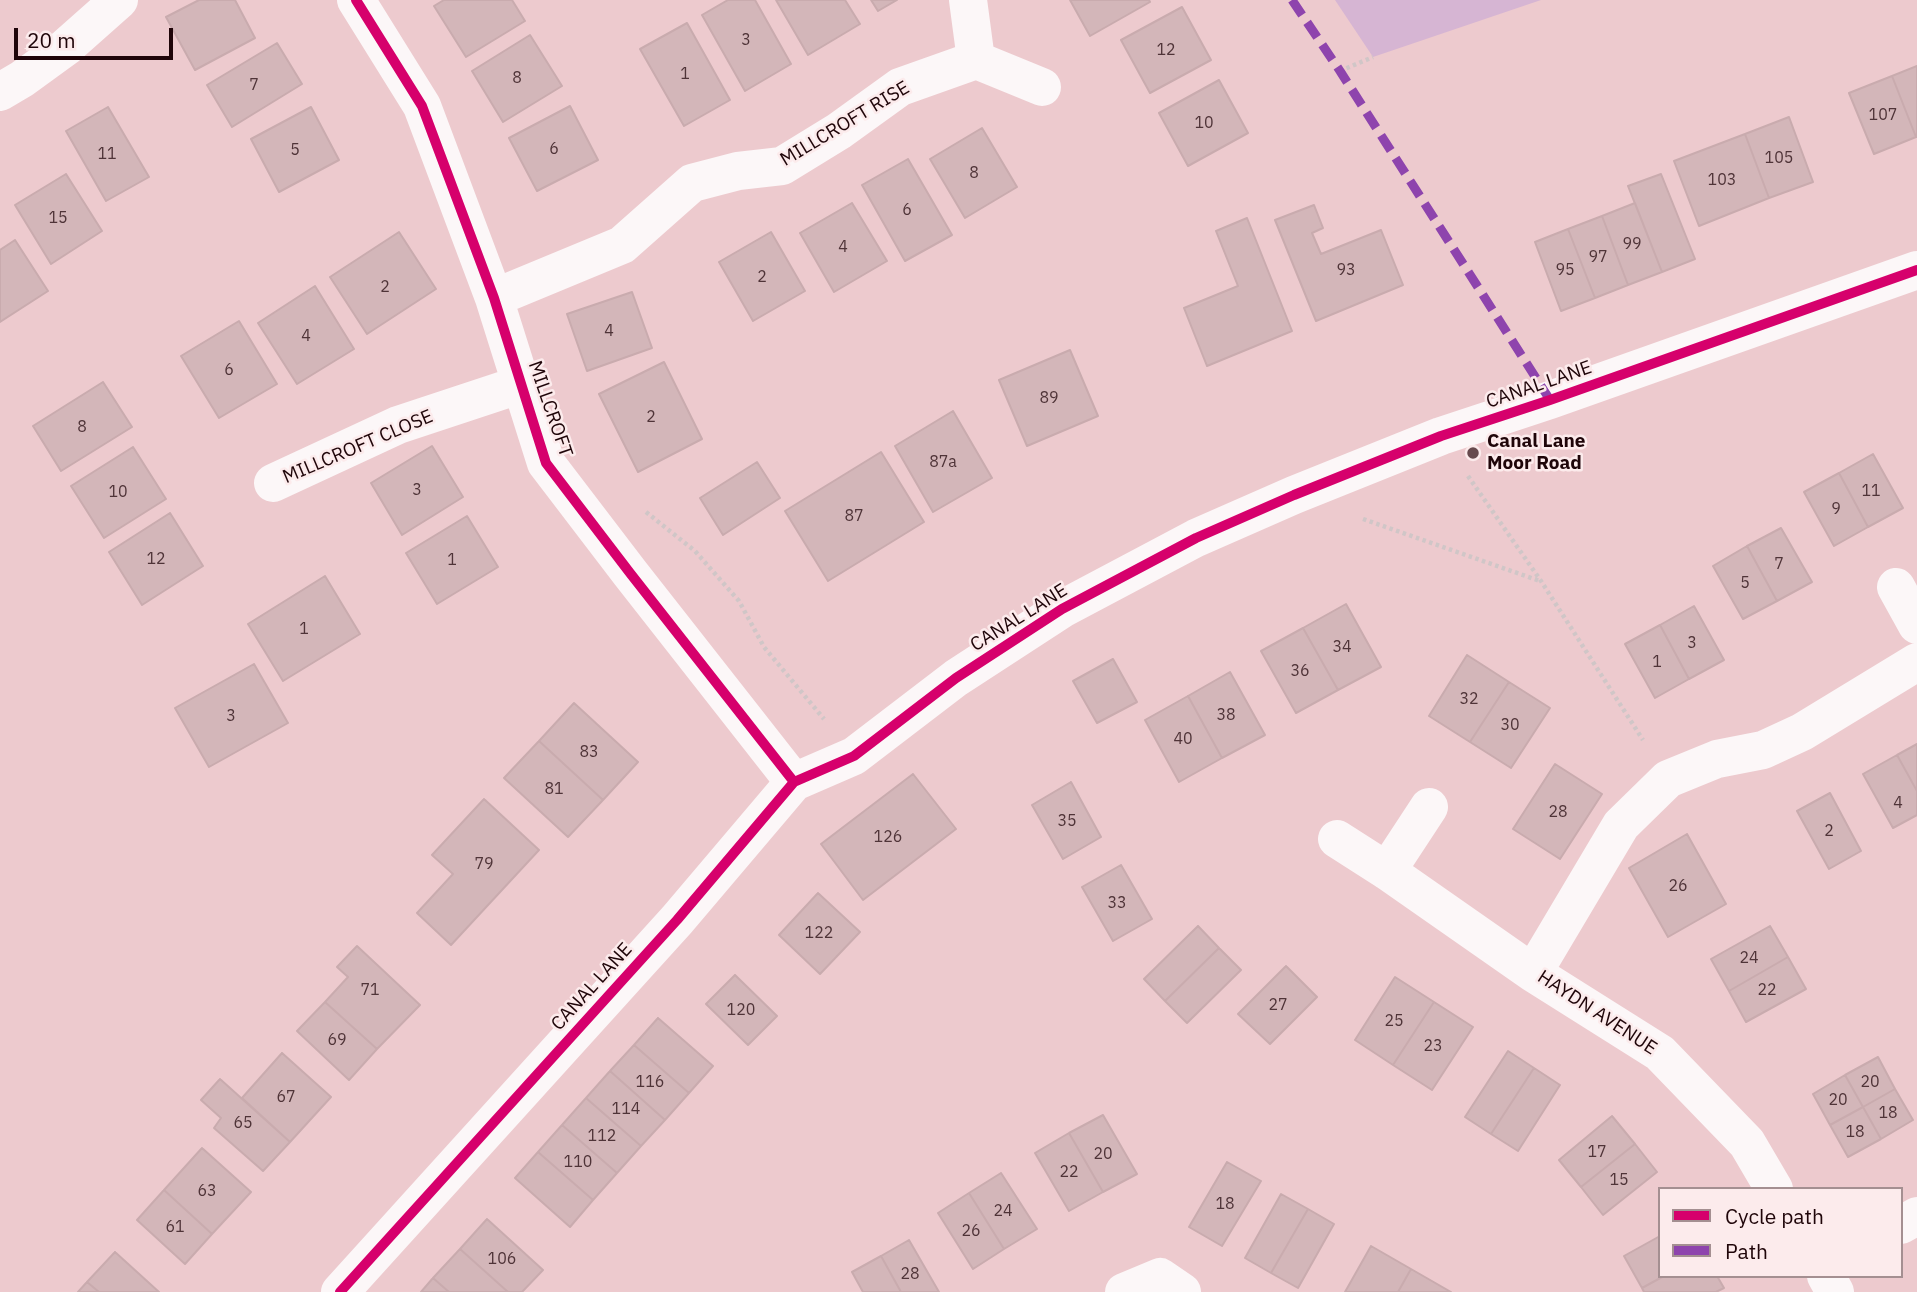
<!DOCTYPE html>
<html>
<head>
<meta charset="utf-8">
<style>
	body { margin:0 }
	#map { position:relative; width:1917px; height:1292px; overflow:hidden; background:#edcace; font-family:"IBM Plex Sans",sans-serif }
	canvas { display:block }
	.legend { position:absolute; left:1658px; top:1187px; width:245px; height:91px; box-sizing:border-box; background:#fcebec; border:2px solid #a48f91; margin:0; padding:9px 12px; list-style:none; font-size:21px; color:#1f0509 }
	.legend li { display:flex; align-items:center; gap:14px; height:35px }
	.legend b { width:35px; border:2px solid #a48f91 }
	.scale { position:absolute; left:14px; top:28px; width:159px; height:32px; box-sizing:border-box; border:4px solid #1f0509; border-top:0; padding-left:9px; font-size:21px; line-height:24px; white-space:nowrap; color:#1f0509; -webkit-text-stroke:5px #fcebec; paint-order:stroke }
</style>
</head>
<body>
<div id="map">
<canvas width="1917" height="1292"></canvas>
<ul class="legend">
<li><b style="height:9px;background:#d6006c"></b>Cycle path</li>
<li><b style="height:9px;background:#8e44ad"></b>Path</li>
</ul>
<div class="scale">20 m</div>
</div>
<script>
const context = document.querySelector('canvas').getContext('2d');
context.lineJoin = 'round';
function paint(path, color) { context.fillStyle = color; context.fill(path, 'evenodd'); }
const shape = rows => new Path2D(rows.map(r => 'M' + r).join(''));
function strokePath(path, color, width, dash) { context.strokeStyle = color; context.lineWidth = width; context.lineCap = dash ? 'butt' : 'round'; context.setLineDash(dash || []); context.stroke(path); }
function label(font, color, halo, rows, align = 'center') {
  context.font = font + ' "IBM Plex Sans",sans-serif'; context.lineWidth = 5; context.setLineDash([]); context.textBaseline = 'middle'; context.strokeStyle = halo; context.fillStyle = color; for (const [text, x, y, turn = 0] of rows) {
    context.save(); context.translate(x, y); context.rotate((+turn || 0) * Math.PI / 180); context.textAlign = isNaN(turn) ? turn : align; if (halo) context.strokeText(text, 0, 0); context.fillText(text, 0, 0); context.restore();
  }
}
paint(shape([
	[1335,0,1541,0,1373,57]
]), '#d6b5d3');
const building = shape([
	[199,0,235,0,255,38,195,70,166,17,199,0],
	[444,0,512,0,525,21,466,57,434,6,444,0],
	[728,0,755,0,791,64,745,91,702,15,728,0],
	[776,0,845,0,860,24,808,55,776,0],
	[871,0,897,0,878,11,871,0],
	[1070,0,1149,0,1150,2,1090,36,1070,0],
	[1182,7,1211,60,1150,93,1121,40,1182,7],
	[687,23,730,100,684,126,640,49,687,23],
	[530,35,562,86,503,122,472,71,530,35],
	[277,43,302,84,232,127,207,85,277,43],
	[1917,66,1917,137,1916,137,1892,76,1917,66],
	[1892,76,1916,137,1874,154,1849,93,1892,76],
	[1219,80,1248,133,1188,166,1159,113,1219,80],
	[570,106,598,160,537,191,509,138,570,106],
	[108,107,149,177,106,201,66,131,108,107],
	[311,107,339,160,279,192,251,139,311,107],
	[1789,117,1813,182,1769,198,1745,134,1789,117],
	[982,128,1017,187,965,218,930,159,982,128],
	[1745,134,1769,198,1699,226,1674,161,1745,134],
	[908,159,952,235,905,261,862,185,908,159],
	[66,174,102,231,51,264,15,205,66,174],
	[1661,174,1695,259,1662,272,1628,186,1661,174],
	[852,203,887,261,834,292,800,233,852,203],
	[1635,203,1662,272,1628,285,1602,216,1635,203],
	[1314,205,1323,228,1312,233,1321,254,1381,230,1403,285,1316,321,1275,220,1314,205],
	[1602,216,1628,285,1595,298,1568,229,1602,216],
	[1247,218,1292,331,1207,366,1184,308,1238,286,1216,231,1247,218],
	[1568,229,1595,298,1561,311,1535,242,1568,229],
	[399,232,436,289,367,334,330,277,399,232],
	[771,232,805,291,753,321,719,262,771,232],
	[15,240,48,291,0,322,0,250,15,240],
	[315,286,354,349,297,384,258,323,315,286],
	[632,292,652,348,587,371,567,314,632,292],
	[239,321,277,384,219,418,181,356,239,321],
	[1070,350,1098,416,1027,446,999,380,1070,350],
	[664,362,702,439,638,472,599,394,664,362],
	[103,382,132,427,61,471,33,426,103,382],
	[953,411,992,478,933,512,895,446,953,411],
	[432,446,463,497,402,535,371,483,432,446],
	[133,447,166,499,104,538,71,486,133,447],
	[881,452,924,522,828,581,785,511,881,452],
	[1873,454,1903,508,1868,527,1839,473,1873,454],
	[757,462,780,498,723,535,700,498,757,462],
	[1839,473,1868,527,1834,546,1804,492,1839,473],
	[170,513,203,566,142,605,109,552,170,513],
	[467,516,498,567,437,604,406,553,467,516],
	[1781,528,1812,582,1777,601,1747,546,1781,528],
	[1747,546,1777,601,1743,619,1713,566,1747,546],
	[325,576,360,634,283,681,248,624,325,576],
	[1346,604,1381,667,1338,690,1303,628,1346,604],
	[1694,606,1724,660,1689,679,1660,625,1694,606],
	[1660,625,1689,679,1655,698,1625,644,1660,625],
	[1303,628,1338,690,1296,713,1261,651,1303,628],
	[1467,655,1509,682,1470,742,1429,716,1467,655],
	[1113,659,1137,702,1097,723,1073,681,1113,659],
	[254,664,288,723,209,767,175,708,254,664],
	[1230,672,1265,735,1222,758,1188,696,1230,672],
	[1509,682,1550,708,1511,768,1470,742,1509,682],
	[1188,696,1222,758,1179,782,1145,720,1188,696],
	[574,703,638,762,603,800,539,741,574,703],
	[539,741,603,800,568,837,504,778,539,741],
	[1917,744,1917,791,1897,755,1917,744],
	[1897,755,1917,791,1917,815,1893,828,1863,774,1897,755],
	[1555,764,1602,794,1560,859,1513,829,1555,764],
	[913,774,956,829,863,900,821,844,913,774],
	[1071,782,1101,837,1063,859,1032,805,1071,782],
	[1830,793,1861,851,1829,869,1797,811,1830,793],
	[484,799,539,850,451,945,417,913,453,874,432,855,484,799],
	[1687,834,1726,904,1668,937,1629,868,1687,834],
	[1121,865,1152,919,1113,941,1082,887,1121,865],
	[818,893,860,932,820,974,779,935,818,893],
	[1198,926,1219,948,1165,1001,1144,979,1198,926],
	[1770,926,1788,957,1729,991,1711,959,1770,926],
	[357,946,420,1005,377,1049,325,1002,348,977,337,967,357,946],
	[1219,948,1241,970,1187,1023,1165,1001,1219,948],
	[1788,957,1806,989,1746,1022,1729,991,1788,957],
	[1286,966,1317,997,1270,1044,1238,1014,1286,966],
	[735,975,777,1016,748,1045,706,1004,735,975],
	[1395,977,1434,1002,1393,1065,1355,1040,1395,977],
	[325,1002,377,1049,349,1080,297,1031,325,1002],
	[1434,1002,1473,1027,1432,1090,1393,1065,1434,1002],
	[658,1018,713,1066,689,1093,634,1045,658,1018],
	[634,1045,689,1093,665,1120,610,1071,634,1045],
	[1508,1051,1534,1068,1491,1134,1465,1117,1508,1051],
	[282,1053,331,1097,290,1142,242,1098,282,1053],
	[1878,1057,1895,1089,1863,1107,1845,1075,1878,1057],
	[1534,1068,1560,1085,1518,1151,1491,1134,1534,1068],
	[610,1071,665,1120,641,1146,586,1098,610,1071],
	[1845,1075,1863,1107,1830,1125,1813,1094,1845,1075],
	[220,1079,290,1142,263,1171,214,1128,221,1118,201,1100,220,1079],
	[1895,1089,1913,1120,1881,1139,1863,1107,1895,1089],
	[586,1098,641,1146,617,1173,562,1125,586,1098],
	[1863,1107,1881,1139,1848,1157,1830,1125,1863,1107],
	[1103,1115,1137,1174,1103,1192,1069,1133,1103,1115],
	[1612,1116,1635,1144,1581,1187,1559,1160,1612,1116],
	[562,1125,617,1173,593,1200,538,1152,562,1125],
	[1069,1133,1103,1192,1069,1211,1035,1153,1069,1133],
	[1635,1144,1657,1172,1603,1215,1581,1187,1635,1144],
	[202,1148,251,1192,212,1234,164,1190,202,1148],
	[538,1152,593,1200,570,1227,515,1178,538,1152],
	[1227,1162,1261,1181,1222,1246,1189,1227,1227,1162],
	[1001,1173,1037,1229,1004,1249,969,1193,1001,1173],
	[164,1190,212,1234,185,1264,137,1220,164,1190],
	[969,1193,1004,1249,973,1269,938,1213,969,1193],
	[1281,1194,1308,1209,1271,1273,1245,1258,1281,1194],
	[1308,1209,1334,1224,1298,1288,1271,1273,1308,1209],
	[487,1219,543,1270,522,1292,508,1292,460,1249,487,1219],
	[1660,1236,1660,1276,1664,1276,1642,1288,1624,1256,1660,1236],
	[909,1240,939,1292,901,1292,881,1256,909,1240],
	[1371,1246,1411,1269,1398,1292,1345,1292,1371,1246],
	[460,1249,508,1292,449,1292,433,1278,460,1249],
	[115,1252,159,1292,99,1292,87,1282,115,1252],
	[881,1256,901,1292,863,1292,852,1272,881,1256],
	[1411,1269,1451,1292,1398,1292,1411,1269],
	[1664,1276,1717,1276,1724,1288,1716,1292,1644,1292,1642,1288,1664,1276],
	[433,1278,449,1292,421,1292,433,1278],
	[87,1282,99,1292,78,1292,87,1282]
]);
paint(building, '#d3b6b9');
strokePath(building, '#c9abae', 2);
strokePath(shape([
	[1340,71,1373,57],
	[1468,476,1541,581,1643,740],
	[646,512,695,551,739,601,764,647,824,719],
	[1363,519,1540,581]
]), '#d0c6c7', 4.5, [3.5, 3.5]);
strokePath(shape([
	[356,0,422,106,494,298,546,463,630,573,794,782],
	[976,60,1042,87],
	[0,92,22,79,66,47,119,0],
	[494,298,622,245,692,183,738,171,782,166,839,131,900,87,976,60,968,0],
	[273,483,398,425,522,384],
	[1896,587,1917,625],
	[1337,839,1387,871,1533,973,1660,1053,1747,1143,1774,1189],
	[1387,871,1429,807],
	[1533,973,1621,825,1668,779,1717,759,1763,750,1802,732,1917,662],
	[1901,1225,1917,1216],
	[1826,1276,1835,1292],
	[1124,1292,1160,1277,1182,1292]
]), '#fcf7f8', 38);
strokePath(shape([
	[340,1292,677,920,794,782,854,756,956,678,1062,609,1196,538,1294,495,1441,436,1550,400,1917,270]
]), '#fcf7f8', 38);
strokePath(shape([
	[1292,0,1340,71,1550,400]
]), '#8e44ad', 9, [18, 9]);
strokePath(shape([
	[356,0,422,106,494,298,546,463,630,573,794,782],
	[340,1292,677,920,794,782,854,756,956,678,1062,609,1196,538,1294,495,1441,436,1550,400,1917,270]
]), '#d6006c', 10);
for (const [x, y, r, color] of [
	[1473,453,7,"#674a4e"]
]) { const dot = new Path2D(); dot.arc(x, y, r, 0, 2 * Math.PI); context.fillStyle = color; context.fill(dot); strokePath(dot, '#fcebec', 2.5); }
label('16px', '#4f3438', null, [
	["3",746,40],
	["12",1166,50],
	["1",685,74],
	["8",517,78],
	["7",254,85],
	["107",1883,115],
	["10",1204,123],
	["6",554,149],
	["5",295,150],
	["11",107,154],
	["105",1779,158],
	["8",974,173],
	["103",1722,180],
	["6",907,210],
	["15",58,218],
	["99",1632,244],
	["4",843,247],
	["97",1598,257],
	["93",1346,270],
	["95",1565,270],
	["2",762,277],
	["2",385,287],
	["4",609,331],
	["4",306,336],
	["6",229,370],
	["89",1049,398],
	["2",651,417],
	["8",82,427],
	["87a",943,462],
	["3",417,490],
	["11",1871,491],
	["10",118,492],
	["9",1836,509],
	["87",854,516],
	["12",156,559],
	["1",452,560],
	["7",1779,564],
	["5",1745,583],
	["1",304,629],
	["3",1692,643],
	["34",1342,647],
	["1",1657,662],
	["36",1300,671],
	["32",1469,699],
	["38",1226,715],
	["3",231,716],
	["30",1510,725],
	["40",1183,739],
	["83",589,752],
	["81",554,789],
	["4",1898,803],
	["28",1558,812],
	["35",1067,821],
	["2",1829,831],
	["126",888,837],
	["79",484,864],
	["26",1678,886],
	["33",1117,903],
	["122",819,933],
	["24",1749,958],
	["71",370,990],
	["22",1767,990],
	["27",1278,1005],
	["120",741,1010],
	["25",1394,1021],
	["69",337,1040],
	["23",1433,1046],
	["116",650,1082],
	["20",1870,1082],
	["67",286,1097],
	["20",1838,1100],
	["114",626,1109],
	["18",1888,1113],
	["65",243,1123],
	["18",1855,1132],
	["112",602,1136],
	["17",1597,1152],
	["20",1103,1154],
	["110",578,1162],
	["22",1069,1172],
	["15",1619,1180],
	["63",207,1191],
	["18",1225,1204],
	["24",1003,1211],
	["61",175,1227],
	["26",971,1231],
	["106",502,1259],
	["28",910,1274]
]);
label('19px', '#1f0509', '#fcebec', [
	["MILLCROFT RISE",845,124,-31],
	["CANAL LANE",1539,385,-19],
	["MILLCROFT",550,409,71],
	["MILLCROFT CLOSE",358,447,-23],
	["CANAL LANE",1019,618,-32],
	["CANAL LANE",592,987,-48],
	["HAYDN AVENUE",1597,1013,33]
]);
label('bold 19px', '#1f0509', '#fcebec', [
	["Canal Lane",1487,442],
	["Moor Road",1487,464]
], 'left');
</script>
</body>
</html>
